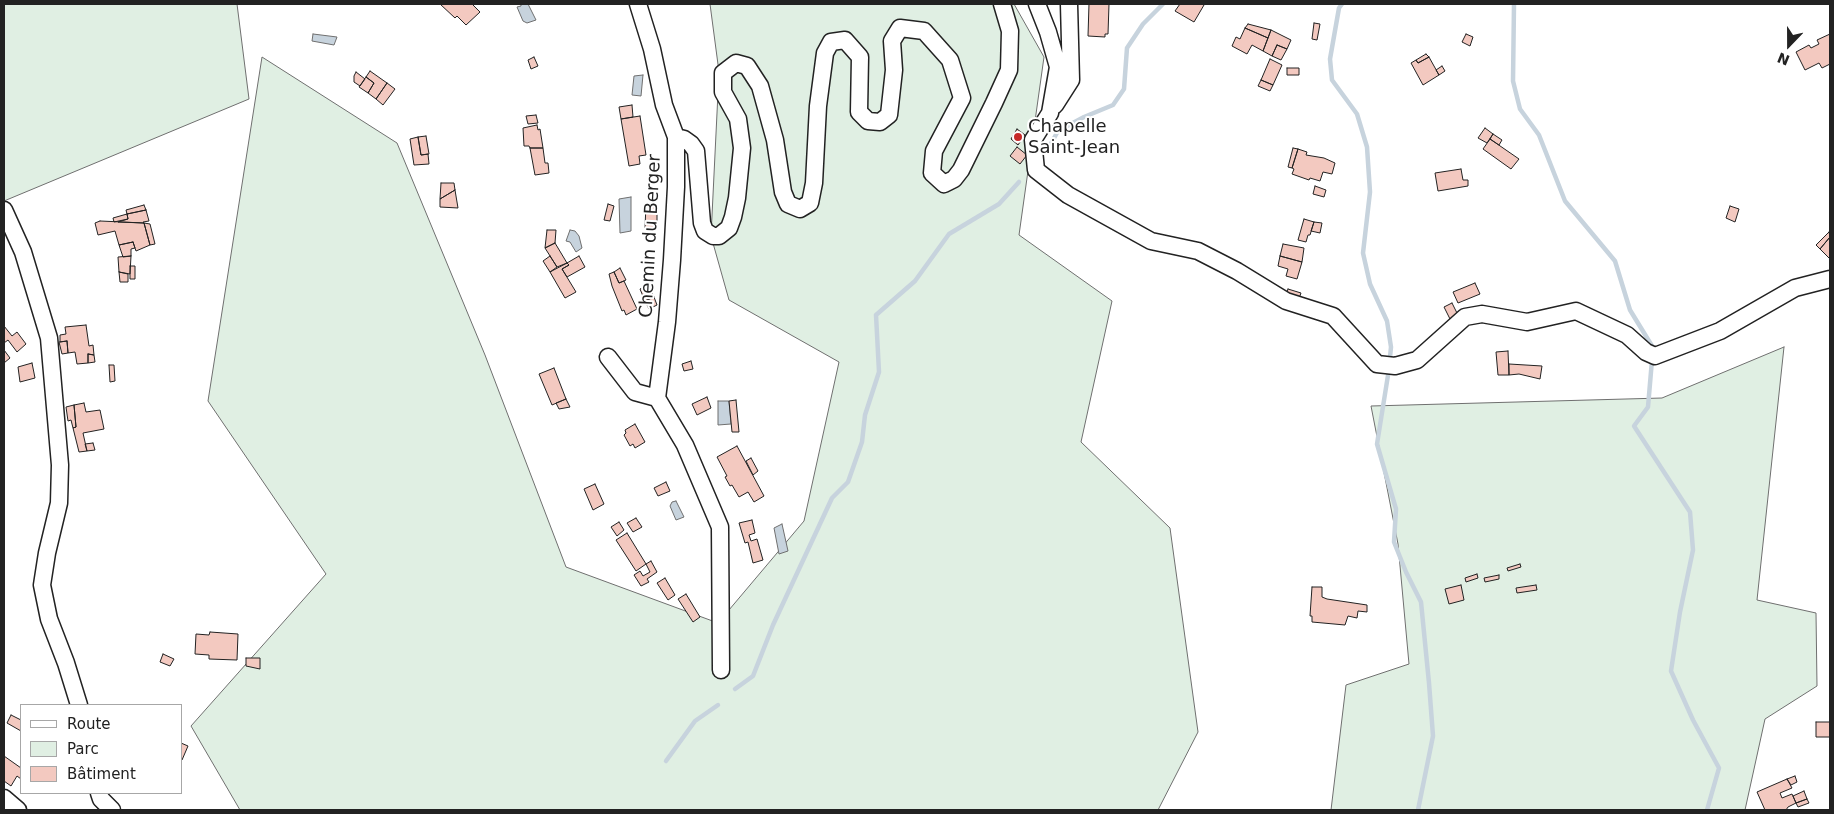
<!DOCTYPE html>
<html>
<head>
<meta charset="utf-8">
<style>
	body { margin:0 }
	#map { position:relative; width:1834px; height:814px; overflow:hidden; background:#fff; font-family:"DejaVu Sans",sans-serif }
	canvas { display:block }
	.frame { position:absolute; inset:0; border:5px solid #222; pointer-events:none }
	.legend { position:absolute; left:20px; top:704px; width:162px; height:90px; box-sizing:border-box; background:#fff; border:1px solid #a7a7a7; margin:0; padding:6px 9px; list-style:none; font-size:15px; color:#222 }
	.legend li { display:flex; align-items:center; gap:10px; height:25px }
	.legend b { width:25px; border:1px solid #a7a7a7 }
	.north { position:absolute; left:1764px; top:20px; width:50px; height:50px; -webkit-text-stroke:4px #fff; paint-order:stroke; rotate:202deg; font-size:14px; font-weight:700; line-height:20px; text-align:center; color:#222 }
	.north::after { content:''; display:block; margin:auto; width:18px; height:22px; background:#222; clip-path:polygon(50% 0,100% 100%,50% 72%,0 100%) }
</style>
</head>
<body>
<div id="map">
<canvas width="1834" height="814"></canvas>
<div class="frame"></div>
<ul class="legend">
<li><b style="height:6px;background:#fff"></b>Route</li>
<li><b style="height:14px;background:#e0efe3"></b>Parc</li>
<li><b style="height:14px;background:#f3c9c0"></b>Bâtiment</li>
</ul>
<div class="north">N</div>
</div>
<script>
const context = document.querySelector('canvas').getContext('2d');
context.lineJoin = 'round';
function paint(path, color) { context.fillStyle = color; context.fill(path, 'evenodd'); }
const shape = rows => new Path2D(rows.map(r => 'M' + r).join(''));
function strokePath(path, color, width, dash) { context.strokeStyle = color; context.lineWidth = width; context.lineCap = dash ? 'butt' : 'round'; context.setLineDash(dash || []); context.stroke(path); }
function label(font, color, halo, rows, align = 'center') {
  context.font = font + ' "DejaVu Sans",sans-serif'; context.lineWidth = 4; context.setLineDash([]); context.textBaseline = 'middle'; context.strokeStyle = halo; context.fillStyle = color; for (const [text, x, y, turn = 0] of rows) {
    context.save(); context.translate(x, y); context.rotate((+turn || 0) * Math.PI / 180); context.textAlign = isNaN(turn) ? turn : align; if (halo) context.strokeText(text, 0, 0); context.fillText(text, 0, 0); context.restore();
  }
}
const green = shape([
	[4,4,237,4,249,99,4,201,4,4],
	[710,4,1014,4,1044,57,1019,235,1112,301,1081,442,1170,528,1198,732,1158,810,240,810,191,726,326,574,208,401,262,57,397,143,485,355,566,567,718,623,804,521,839,362,729,300,711,236,719,72,710,4],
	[1784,347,1757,600,1816,613,1817,686,1765,719,1745,810,1331,810,1346,685,1409,664,1398,544,1371,406,1662,398,1784,347]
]);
paint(green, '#e0efe3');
strokePath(green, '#6f6f6f', 1);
const water = shape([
	[521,4,528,4,536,20,527,23,523,21,517,7,521,6,521,4],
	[313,34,337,37,334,45,312,41,313,34],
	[643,75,641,96,632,95,634,76,643,75],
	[631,197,631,231,620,233,619,199,631,197],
	[570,230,575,231,579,236,582,248,576,252,570,242,566,241,570,230],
	[718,401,729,401,731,424,718,425,718,401],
	[676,501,684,517,676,520,670,506,672,502,676,501],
	[782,524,788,551,779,554,774,528,782,524]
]);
paint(water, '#c7d3dd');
strokePath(water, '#6f6f6f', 1);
strokePath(shape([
	[1342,4,1339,8,1330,59,1332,80,1357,114,1367,147,1370,192,1363,253,1370,284,1387,321,1391,347,1390,357],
	[1514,4,1513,81,1520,109,1539,135,1565,201,1615,261,1630,310,1652,346],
	[1049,147,1058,131,1084,117,1113,105,1124,89,1127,48,1143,24,1163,4],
	[1652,360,1648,407,1634,426,1690,512,1693,550,1680,612,1671,671,1693,720,1719,768,1707,810],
	[1389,369,1377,444,1396,509,1394,542,1406,572,1421,602,1429,683,1433,736,1418,810],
	[735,689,753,676,773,625,832,498,848,482,862,442,865,415,879,372,876,315,915,281,949,234,999,204,1019,182],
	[666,761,695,721,718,705]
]), '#c7d3dd', 4.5);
const building = shape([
	[440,4,472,4,480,12,466,25,457,16,455,18,440,4],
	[1089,4,1109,4,1108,34,1105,34,1105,37,1088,36,1089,4],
	[1180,4,1202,4,1204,5,1194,22,1175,11,1180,4],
	[1314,23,1320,24,1317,40,1312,39,1314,23],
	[1248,24,1271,30,1268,38,1245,28,1248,24],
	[1245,28,1268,38,1263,51,1252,45,1247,54,1232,46,1236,37,1240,39,1245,28],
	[1271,30,1291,40,1287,49,1277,45,1272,56,1263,51,1271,30],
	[1466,34,1473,37,1470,46,1462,42,1466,34],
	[1830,34,1830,64,1822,68,1819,63,1805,70,1796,52,1809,45,1811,48,1819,44,1817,40,1830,34],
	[1277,45,1287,49,1281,60,1272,56,1277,45],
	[1426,54,1429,57,1418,63,1416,60,1426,54],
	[534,57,538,66,531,69,528,60,534,57],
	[1429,57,1439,75,1423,85,1411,63,1416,60,1418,63,1429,57],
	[1270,59,1282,65,1273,85,1261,80,1270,59],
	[1442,66,1445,71,1439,75,1436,70,1442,66],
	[1287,68,1299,68,1299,75,1287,75,1287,68],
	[370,71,387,83,376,99,368,93,374,83,366,77,370,71],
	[356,72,365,79,360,86,354,82,354,76,356,72],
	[366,77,374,83,368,93,359,87,366,77],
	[1261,80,1273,85,1270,91,1258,86,1261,80],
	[387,83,395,89,383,105,376,99,387,83],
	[632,105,633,117,621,119,619,107,632,105],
	[536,115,538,123,528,124,526,116,536,115],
	[640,116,646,155,639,156,640,164,629,166,621,119,640,116],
	[537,125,538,130,540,129,543,148,530,148,529,146,524,146,523,128,537,125],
	[1485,128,1493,134,1487,143,1478,138,1485,128],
	[1017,129,1025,135,1018,145,1011,139,1017,129],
	[1493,134,1502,140,1499,145,1490,139,1493,134],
	[426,136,429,154,421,155,418,137,426,136],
	[418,137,421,155,428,154,429,164,414,165,410,139,418,137],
	[1490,139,1519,159,1511,169,1483,149,1490,139],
	[1017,147,1027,155,1020,164,1010,156,1017,147],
	[530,148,543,148,545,163,548,163,549,173,535,175,530,148],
	[1293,148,1298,149,1292,168,1288,167,1293,148],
	[1298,149,1307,152,1306,155,1324,158,1335,163,1332,174,1323,172,1320,181,1310,178,1309,180,1292,174,1294,169,1292,168,1298,149],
	[1461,169,1463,180,1468,180,1468,186,1438,191,1435,173,1461,169],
	[441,183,454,183,455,190,440,199,441,183],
	[1315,186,1326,190,1324,197,1313,194,1315,186],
	[455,190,458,208,440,207,440,199,455,190],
	[608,204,614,206,610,221,604,220,608,204],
	[646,204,657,204,657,228,645,228,646,204],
	[144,205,146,210,127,214,126,210,144,205],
	[1730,206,1739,209,1735,222,1726,218,1730,206],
	[146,210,149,221,143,222,144,223,118,222,128,219,127,214,146,210],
	[127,214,128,219,114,222,113,218,127,214],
	[1304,219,1314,222,1310,235,1308,235,1306,242,1298,240,1304,219],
	[100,221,144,223,150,245,136,251,133,242,119,245,115,231,98,235,95,223,100,221],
	[1314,222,1322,223,1320,233,1311,231,1314,222],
	[144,223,150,224,155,244,150,245,144,223],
	[547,230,556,230,555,243,545,248,547,230],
	[1829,232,1830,237,1820,249,1816,245,1829,232],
	[1830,237,1830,259,1820,249,1830,237],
	[133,242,135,248,131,249,131,256,123,257,119,245,133,242],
	[555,243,567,263,557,267,545,248,555,243],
	[1283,244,1304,248,1302,262,1280,256,1283,244],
	[131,256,130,274,119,272,118,257,131,256],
	[550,256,557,267,550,272,543,261,550,256],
	[579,256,585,267,567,277,562,269,569,265,567,263,579,256],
	[1280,256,1302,262,1297,279,1286,276,1288,269,1278,266,1280,256],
	[567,263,569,265,562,269,576,292,565,298,550,272,567,263],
	[130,266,135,266,135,279,130,279,130,266],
	[620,268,626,280,619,283,614,272,620,268],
	[119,272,128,274,128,282,120,282,119,272],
	[614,272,619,283,624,281,637,309,626,315,624,310,622,311,612,286,609,274,614,272],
	[1475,283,1480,294,1458,303,1453,292,1475,283],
	[648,285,654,297,645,301,640,289,648,285],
	[1288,289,1301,293,1298,301,1285,297,1288,289],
	[654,297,657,305,649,309,645,301,654,297],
	[1452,303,1459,317,1451,321,1444,307,1452,303],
	[86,325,89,346,93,345,94,355,88,354,88,363,77,364,75,352,68,353,67,341,60,342,60,335,66,334,65,327,86,325],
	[4,326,12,336,17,332,26,344,17,352,8,340,4,343,4,326],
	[67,341,68,353,62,354,59,342,67,341],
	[4,350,10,358,4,363,4,350],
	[1508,351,1509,375,1498,375,1496,352,1508,351],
	[88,354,94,355,95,362,88,363,88,354],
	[691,361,693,369,684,371,682,364,691,361],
	[32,363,35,378,20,382,18,367,32,363],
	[1509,364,1542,366,1540,379,1519,374,1509,375,1509,364],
	[109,365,114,365,115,381,110,382,109,365],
	[554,368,566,399,552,405,539,374,554,368],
	[707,397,711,408,697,415,692,404,707,397],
	[566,399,570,407,559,409,556,403,566,399],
	[736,400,739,432,732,432,729,401,736,400],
	[84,403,86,412,100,410,104,429,83,433,87,451,79,452,73,428,76,427,74,405,84,403],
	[74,405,76,427,73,428,71,420,68,421,66,407,74,405],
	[635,424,645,442,635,448,633,444,630,446,624,435,626,433,625,430,635,424],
	[93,443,95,450,87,451,85,444,93,443],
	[737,446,764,496,754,502,748,492,739,497,732,485,730,486,725,477,727,476,717,457,737,446],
	[751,458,758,471,753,475,746,461,751,458],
	[666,482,670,491,658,496,654,488,666,482],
	[595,484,604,504,593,510,584,489,595,484],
	[636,518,642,527,633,532,627,523,636,518],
	[752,520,755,533,749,535,751,541,757,539,763,560,753,563,748,542,745,543,739,523,752,520],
	[619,522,624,530,617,536,611,527,619,522],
	[627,533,646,564,636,571,616,540,627,533],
	[651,561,657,572,647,579,649,582,641,586,634,575,640,571,643,576,650,572,646,564,651,561],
	[1520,564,1521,567,1508,571,1507,568,1520,564],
	[1477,574,1478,578,1466,582,1465,578,1477,574],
	[1499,575,1499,579,1485,582,1484,578,1499,575],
	[665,578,675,595,668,600,657,583,665,578],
	[1461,585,1464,600,1449,604,1445,589,1461,585],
	[1536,585,1537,590,1517,593,1516,588,1536,585],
	[1312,587,1322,587,1322,597,1327,599,1367,605,1367,612,1358,611,1357,618,1348,616,1345,625,1312,622,1312,616,1310,616,1312,587],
	[686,594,700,617,693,622,678,599,686,594],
	[210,632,238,634,237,660,209,659,209,655,195,654,196,634,209,635,210,632],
	[163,654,174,659,170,666,160,662,163,654],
	[246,658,260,658,260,669,246,666,246,658],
	[11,715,21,720,21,731,7,723,11,715],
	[1816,722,1830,722,1830,737,1816,737,1816,722],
	[181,743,188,746,182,760,181,760,181,743],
	[4,756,21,768,21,779,17,776,11,786,4,781,4,756],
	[1795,776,1797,782,1791,785,1787,779,1795,776],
	[1787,779,1792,788,1780,793,1782,798,1792,794,1796,803,1788,807,1786,810,1765,810,1757,792,1787,779],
	[1804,791,1807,799,1796,803,1793,796,1804,791],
	[1807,799,1809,803,1798,807,1796,803,1807,799]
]);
paint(building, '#f3c9c0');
strokePath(building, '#222', 1);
const minor = shape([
	[638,4,652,49,664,105,676,137],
	[1037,4,1048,32,1058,67,1050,113,1033,140,1036,170,1068,195,1151,241,1198,251,1237,271,1286,301,1333,316,1377,364,1395,366,1417,360,1465,317,1482,314,1527,322,1576,311,1627,335,1646,352,1655,356,1720,331,1795,288,1830,279],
	[1055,105,1071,80,1069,4],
	[4,210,23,252,49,338,60,465,59,503,47,553,42,585,49,619,66,663,79,705],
	[608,357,635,392,657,398],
	[721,670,720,527,685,445,657,398,667,322,672,260,676,187,676,137,684,139,691,144,696,151,702,223,705,231,713,236,719,236,729,228,733,217,737,198,742,148,738,119,723,92,723,73,736,63,747,66,760,86,775,140,783,192,788,204,800,209,810,203,814,183,818,106,825,53,831,42,845,40,860,57,859,112,868,121,880,122,889,115,894,70,892,41,900,28,924,31,950,60,962,98,934,151,932,173,944,184,954,179,961,170,994,103,1009,70,1010,31,1002,4],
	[99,793,101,799,112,810],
	[4,798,18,810]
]);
strokePath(minor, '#222', 19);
strokePath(minor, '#fff', 16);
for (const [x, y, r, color] of [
	[1018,137,5,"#c62828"]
]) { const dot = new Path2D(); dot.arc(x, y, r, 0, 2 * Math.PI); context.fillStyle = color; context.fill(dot); strokePath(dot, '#fff', 2); }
label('18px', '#222', '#fff', [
	["Chapelle",1028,127],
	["Saint-Jean",1028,148]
], 'left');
label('18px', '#222', '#fff', [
	["Chemin du Berger",651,236,-87]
]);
</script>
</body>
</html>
